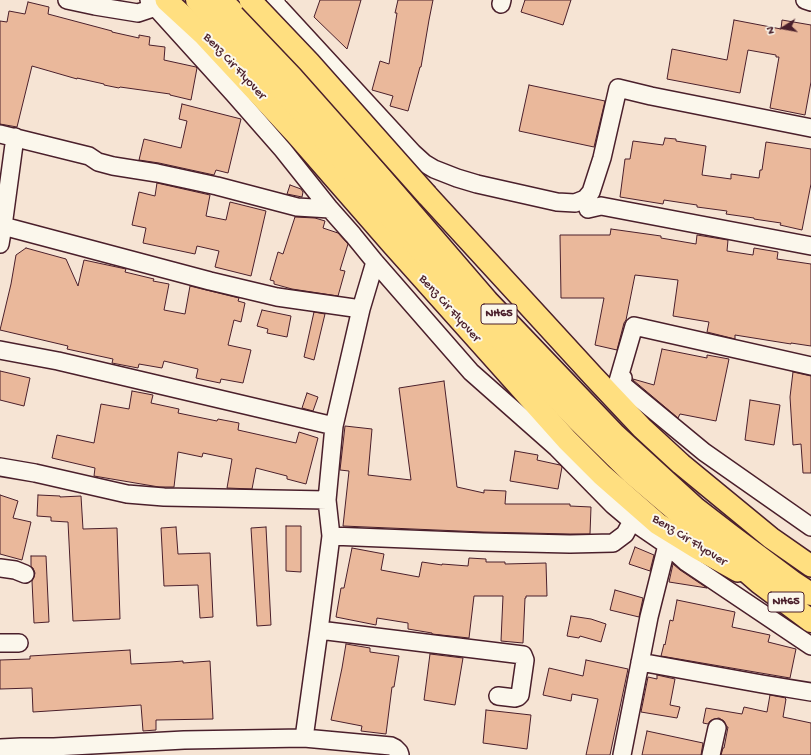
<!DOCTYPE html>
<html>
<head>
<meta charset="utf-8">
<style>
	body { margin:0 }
	#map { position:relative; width:811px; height:755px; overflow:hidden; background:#f6e4d4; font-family:"Gochi Hand",sans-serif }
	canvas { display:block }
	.north { position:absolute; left:763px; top:8px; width:40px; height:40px; -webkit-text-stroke:3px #fbf7ec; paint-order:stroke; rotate:259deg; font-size:11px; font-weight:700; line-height:16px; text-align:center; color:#4a1f2b }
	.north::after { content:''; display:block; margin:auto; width:14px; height:18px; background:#4a1f2b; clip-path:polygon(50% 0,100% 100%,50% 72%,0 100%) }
</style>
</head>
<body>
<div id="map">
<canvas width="811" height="755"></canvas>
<div class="north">N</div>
</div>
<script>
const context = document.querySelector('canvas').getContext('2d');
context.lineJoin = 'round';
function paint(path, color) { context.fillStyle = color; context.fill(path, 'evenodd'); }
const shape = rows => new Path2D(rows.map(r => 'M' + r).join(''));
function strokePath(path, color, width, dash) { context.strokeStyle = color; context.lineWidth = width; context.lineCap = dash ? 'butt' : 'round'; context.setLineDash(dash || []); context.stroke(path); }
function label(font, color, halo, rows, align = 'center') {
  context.font = font + ' "Gochi Hand",sans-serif'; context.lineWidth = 4; context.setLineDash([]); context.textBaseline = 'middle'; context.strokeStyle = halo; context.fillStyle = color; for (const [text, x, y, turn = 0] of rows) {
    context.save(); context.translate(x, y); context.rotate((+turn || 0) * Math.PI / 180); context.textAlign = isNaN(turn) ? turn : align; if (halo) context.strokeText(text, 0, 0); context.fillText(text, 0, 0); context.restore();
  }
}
const building = shape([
	[320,0,361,0,347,49,314,17,320,0],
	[398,0,433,0,429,20,421,67,420,67,408,111,390,106,393,96,372,90,380,61,389,64,397,13,395,13,398,0],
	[525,0,571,0,563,25,521,12,525,0],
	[28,2,49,7,48,14,112,31,112,32,139,38,139,35,150,37,149,45,165,47,164,60,196,67,197,68,191,100,170,95,170,94,120,87,119,88,104,85,104,84,77,78,77,79,32,66,17,127,0,124,0,21,7,22,9,11,25,14,28,2],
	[734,20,781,29,782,20,811,25,811,82,805,115,770,108,779,57,776,57,776,55,748,50,740,93,667,79,672,49,727,60,734,20],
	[529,85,605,101,594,147,519,131,529,85],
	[182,104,241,119,228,173,216,170,214,175,159,163,139,160,144,139,181,148,187,121,179,119,182,104],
	[665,138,676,139,676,141,706,146,702,175,731,179,731,174,759,178,760,170,762,170,766,142,811,149,811,184,802,230,780,225,781,223,754,219,754,218,726,214,727,211,697,207,697,205,664,200,663,204,620,197,625,159,630,159,633,141,663,145,665,138],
	[157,183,210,195,206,216,226,220,230,202,266,211,251,276,215,267,219,251,197,246,195,254,143,243,146,228,132,225,139,192,155,196,157,183],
	[290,185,301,189,303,192,302,197,287,194,290,185],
	[295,217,315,218,325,221,323,228,338,233,348,244,340,270,345,271,338,296,292,289,274,284,274,281,270,280,278,252,283,254,295,217],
	[611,229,661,236,661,238,696,244,697,235,728,240,727,251,753,255,754,248,778,252,777,259,811,264,811,346,791,343,791,344,735,335,735,339,707,332,709,322,673,316,678,280,635,275,626,320,624,323,617,350,595,345,604,298,561,298,560,235,610,235,611,229],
	[26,248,66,259,78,286,84,260,126,269,125,272,154,279,153,281,169,284,164,310,185,314,190,286,239,298,238,301,245,303,241,322,234,320,228,345,251,350,243,383,221,379,220,383,196,378,198,369,164,361,162,368,139,364,138,368,112,363,113,359,67,349,68,346,0,330,11,284,16,255,26,248],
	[262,310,291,316,287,337,267,333,268,329,257,326,262,310],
	[314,312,325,314,314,360,304,357,314,312],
	[662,349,707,358,707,355,729,359,716,421,680,414,678,418,633,380,633,379,654,385,662,349],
	[0,371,30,378,24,406,0,400,0,371],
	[793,372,811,376,811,473,803,473,801,444,793,445,790,397,793,372],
	[444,381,457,487,484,493,484,490,506,491,505,504,570,504,570,506,591,507,590,534,570,534,483,532,343,526,349,471,340,470,345,426,372,429,368,475,411,480,399,388,444,381],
	[132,391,153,395,151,403,179,409,178,413,217,421,218,419,239,423,238,430,296,443,299,432,318,438,306,484,287,479,287,476,256,468,252,489,227,488,232,459,203,453,202,457,178,452,174,487,159,487,94,476,95,468,52,458,57,435,94,443,101,404,129,409,132,391],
	[307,393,318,397,313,411,302,408,307,393],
	[750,400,780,405,774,445,745,440,750,400],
	[515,451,538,455,537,460,560,465,562,467,558,489,510,481,515,451],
	[0,495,18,501,13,518,31,522,22,560,0,554,0,495],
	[38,495,60,496,60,497,81,496,83,529,117,528,120,619,73,621,68,522,51,521,51,517,37,516,38,495],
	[286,526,301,526,301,572,286,571,286,526],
	[176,527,178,554,210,553,213,617,200,618,198,585,164,586,161,528,176,527],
	[266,527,271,625,257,626,251,528,266,527],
	[635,547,654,555,650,571,629,564,635,547],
	[352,548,384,554,381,570,419,577,422,562,442,565,442,564,468,566,469,558,486,559,486,562,505,562,505,564,546,563,547,596,526,596,526,598,525,598,523,643,501,641,503,596,474,596,469,638,432,634,432,633,408,629,408,623,377,618,376,625,336,617,341,588,344,588,352,548],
	[31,556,46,556,49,622,34,623,32,581,34,577,35,573,33,568,31,567,31,556],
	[673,564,680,570,707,588,669,582,673,564],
	[615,590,643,598,639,617,610,610,615,590],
	[677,600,735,612,732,627,770,635,768,642,796,649,790,678,661,656,664,644,665,645,670,620,673,621,677,600],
	[571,616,591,619,606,624,601,642,580,636,579,638,567,636,571,616],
	[346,644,370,648,370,652,399,656,394,687,392,687,386,734,361,731,362,726,331,720,342,668,346,644],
	[130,650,131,664,170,662,183,661,183,663,210,661,213,719,156,720,156,730,143,731,141,705,33,712,32,688,0,689,0,660,30,659,30,656,130,650],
	[430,654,463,658,455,705,424,700,430,654],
	[586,660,628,669,610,755,586,755,598,699,572,694,571,701,543,695,549,668,583,676,586,660],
	[657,675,675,679,670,705,680,707,677,718,641,712,648,677,657,679,657,675],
	[770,695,786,698,785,699,786,699,783,717,811,723,811,755,721,755,723,748,724,748,728,727,727,727,724,721,719,718,714,719,710,721,708,724,703,723,706,708,742,714,744,707,767,712,770,695],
	[486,710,531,715,527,749,483,743,486,710],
	[647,731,703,743,701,755,642,755,647,731]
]);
paint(building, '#eab89b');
strokePath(building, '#4a1f2b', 1);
const minor = shape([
	[67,0,95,6,138,13,156,7],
	[149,0,234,94,283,150,330,209,353,235,375,262,471,372,557,448,613,505,632,521,667,545,649,617,622,755],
	[276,0,275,3,413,153,424,163,434,169,457,178,477,184,557,202,575,203,585,199,591,192,602,158,618,88,651,96,811,128],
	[805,0,811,2],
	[501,4,502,0],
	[0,134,89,156,98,162,113,166,157,173,217,186,297,207,330,209],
	[588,209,601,206,811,246],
	[3,226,210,281,277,297,361,309],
	[0,244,3,226,15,137],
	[0,350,58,361,334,426],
	[623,378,618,381,634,326,811,366],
	[618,381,704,452,811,527],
	[0,467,35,473,127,494,164,497,327,500],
	[331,536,483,542,570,544,613,543,625,534,632,521],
	[667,545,686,562,811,646],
	[0,568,15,570,25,574],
	[319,630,523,655,525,660,520,695,518,697,515,698,498,696],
	[0,643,19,643],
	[640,662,762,684,811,692],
	[304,738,391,746,395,748,399,752,400,755],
	[0,748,21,747,54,747,184,740,304,738,319,630,331,536,327,500,334,426,361,309,375,262],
	[711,755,717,728]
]);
const major = shape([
	[166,0,204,35,296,134,392,244,567,440,602,475,658,524,697,548,738,571],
	[427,195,593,376,642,428,681,464,771,538,811,566]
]);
const highway = shape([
	[197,0,297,106,392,218,491,329,578,420,631,472,691,523,760,583,811,621],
	[221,0,252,32,313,99,487,301,614,434,696,509,731,536,794,583,811,594]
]);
strokePath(minor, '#4a1f2b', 20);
strokePath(major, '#4a1f2b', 24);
strokePath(highway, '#4a1f2b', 25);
strokePath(minor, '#fbf7ec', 17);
strokePath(major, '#ffdf80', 21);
strokePath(highway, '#ffdf80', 22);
const majorBridge = shape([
	[250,0,309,62,427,195]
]);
strokePath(majorBridge, '#4a1f2b', 24, []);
strokePath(majorBridge, '#ffdf80', 21);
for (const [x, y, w] of [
	[499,314,36],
	[786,602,36]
]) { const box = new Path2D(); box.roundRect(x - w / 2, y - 10, w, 20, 3); context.fillStyle = '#fbf7ec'; context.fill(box); strokePath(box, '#4a1f2b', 1); }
label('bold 12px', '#4a1f2b', null, [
	["NH65",499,314],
	["NH65",786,602]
]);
label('13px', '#4a1f2b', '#fbf7ec', [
	["Benz Cir Flyover",234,67,47],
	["Benz Cir Flyover",449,309,48],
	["Benz Cir Flyover",689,541,32]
]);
</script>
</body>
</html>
